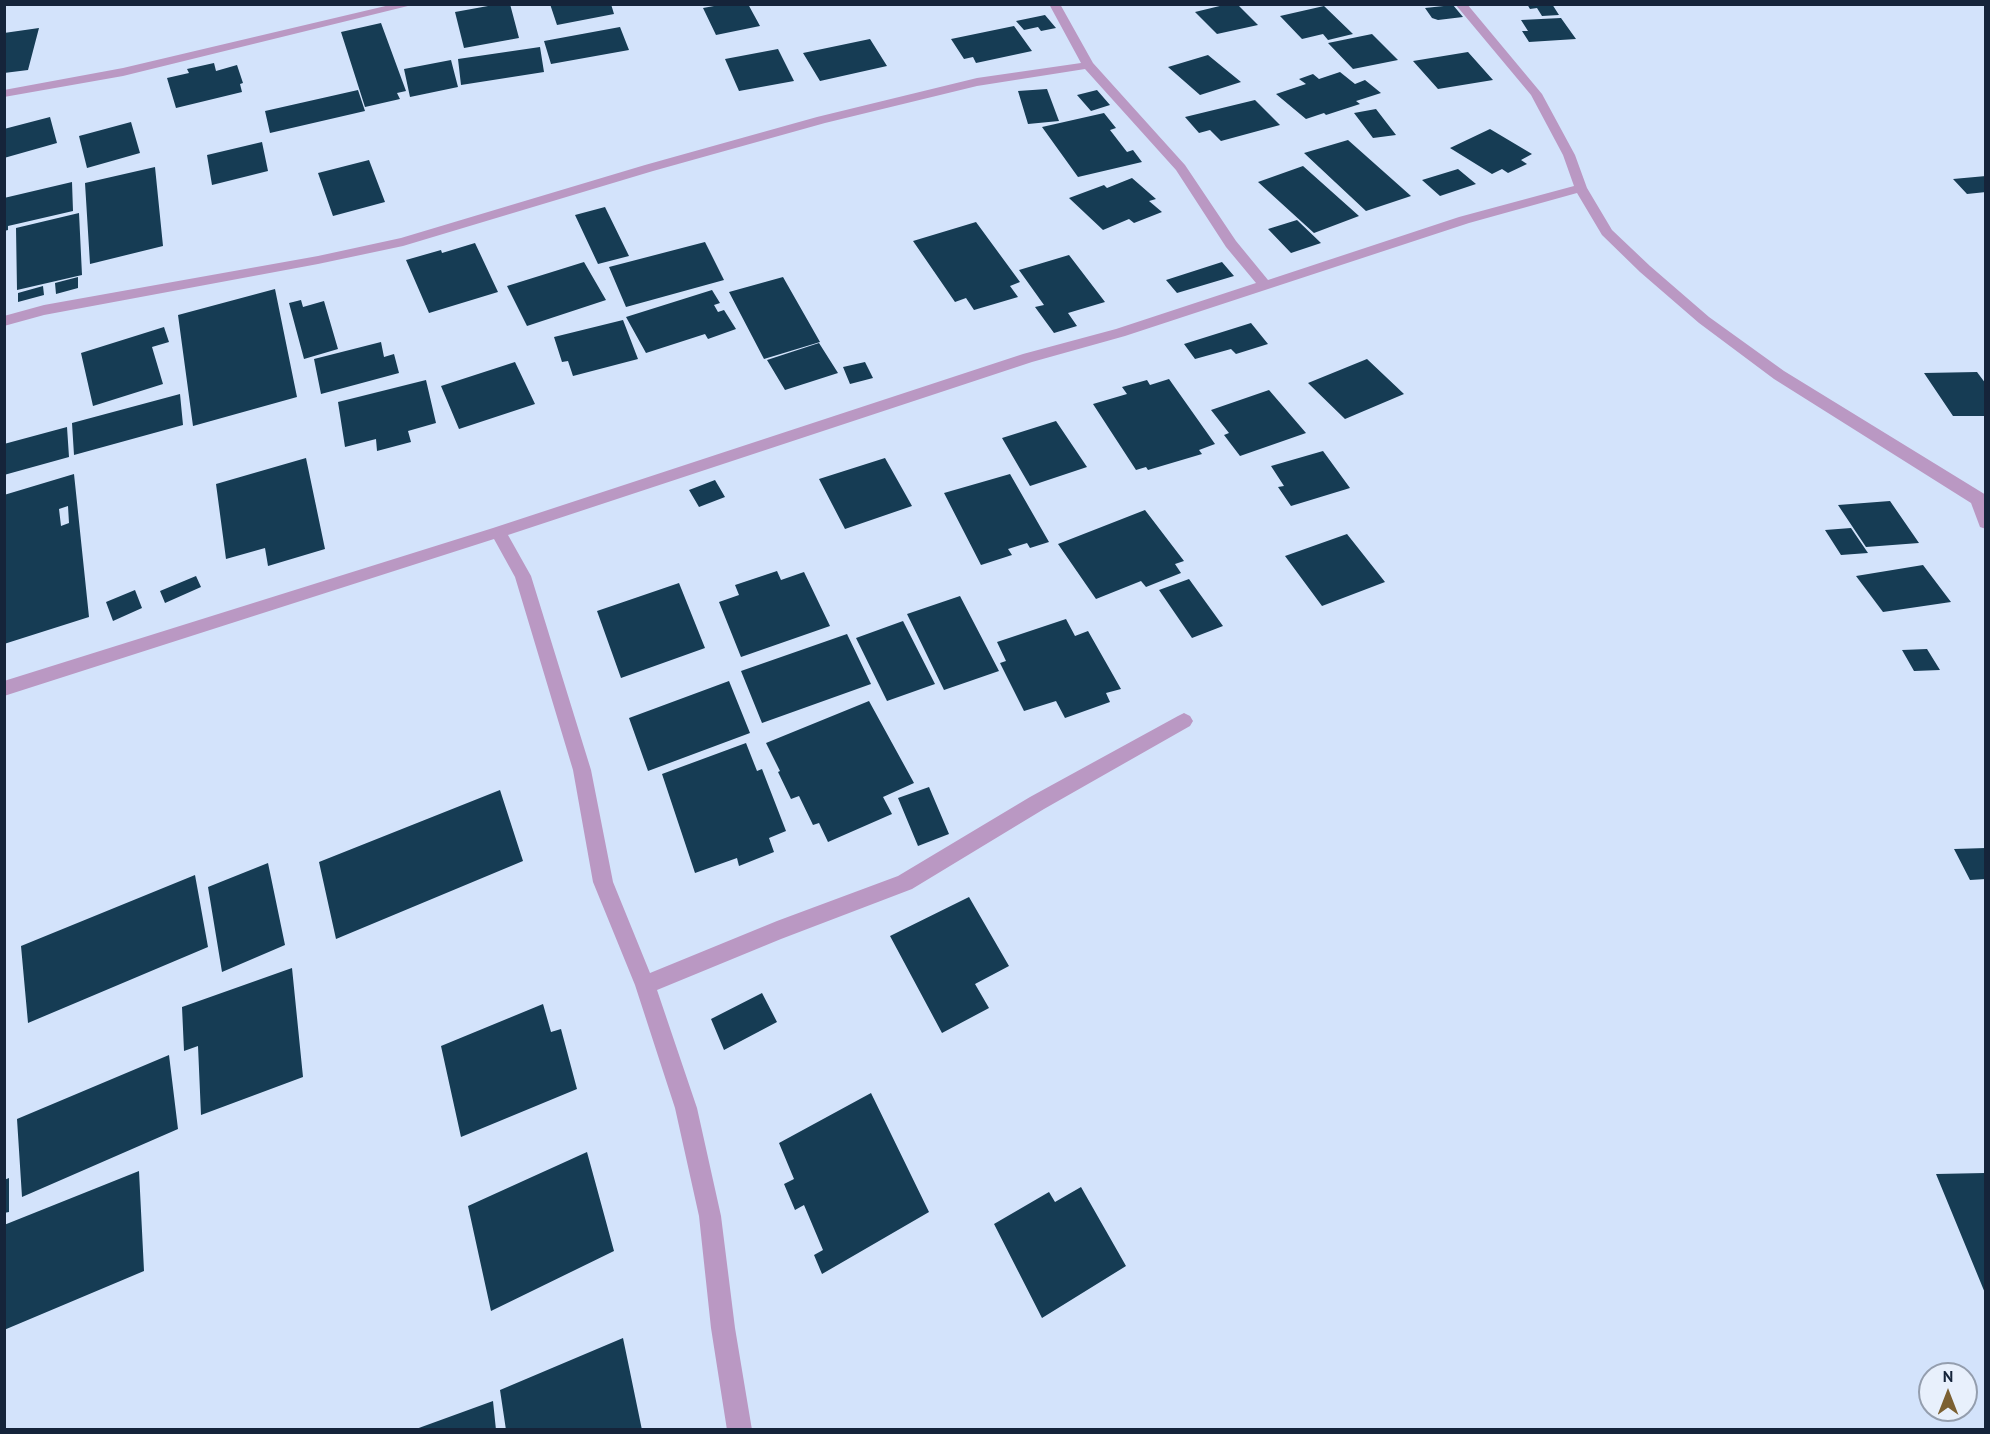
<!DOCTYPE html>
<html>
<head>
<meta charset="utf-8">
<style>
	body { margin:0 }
	#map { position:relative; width:1990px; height:1434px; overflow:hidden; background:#d3e3fb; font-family:"PT Sans",sans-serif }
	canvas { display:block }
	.frame { position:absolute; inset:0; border:6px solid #15243a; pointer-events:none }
	.north { position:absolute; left:1918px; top:1362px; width:60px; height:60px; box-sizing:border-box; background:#e8f0fc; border:2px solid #949eae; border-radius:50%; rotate:0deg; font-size:16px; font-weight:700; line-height:24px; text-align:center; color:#15243a }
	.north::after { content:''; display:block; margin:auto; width:21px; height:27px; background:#7b6032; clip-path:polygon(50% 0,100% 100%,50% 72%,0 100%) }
</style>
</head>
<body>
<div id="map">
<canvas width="1990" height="1434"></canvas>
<div class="frame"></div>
<div class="north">N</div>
</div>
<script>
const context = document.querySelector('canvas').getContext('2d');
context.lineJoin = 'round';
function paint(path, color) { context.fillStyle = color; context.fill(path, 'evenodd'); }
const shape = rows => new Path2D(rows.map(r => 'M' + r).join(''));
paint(shape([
	[499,4,510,4,519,38,464,48,455,12],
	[550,4,611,4,614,14,557,25],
	[713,4,748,4,760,26,716,35,703,8,714,6],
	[1228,4,1237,4,1258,25,1217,34,1195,12],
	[1527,4,1552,4,1559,15,1542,16,1537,8,1530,9],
	[1453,5,1463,17,1438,20,1432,18,1425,8],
	[1324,6,1353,34,1328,40,1323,34,1302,39,1280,16],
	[1045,15,1056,28,1041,31,1038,27,1024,30,1016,21],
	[1561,18,1576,39,1529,42,1522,31,1528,31,1521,20],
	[381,23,406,91,397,93,400,99,365,107,341,32],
	[1014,26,1032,51,976,63,973,57,964,59,951,39],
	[620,27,629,50,551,64,544,41],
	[39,28,28,70,4,73,4,33],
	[1372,34,1398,60,1353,69,1328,43],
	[870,39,887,66,820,81,803,53],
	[540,47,544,72,461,85,458,59],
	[778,49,794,81,739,91,725,59],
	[1468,52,1493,80,1438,89,1413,61],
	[1208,55,1241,82,1200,95,1168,67],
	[451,60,458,87,410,97,404,69],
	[214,63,216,71,237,65,243,83,240,84,242,92,176,108,167,78,189,73,187,69],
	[1340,72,1355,84,1365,80,1381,93,1356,101,1360,104,1326,115,1324,113,1306,119,1276,94,1306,84,1299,79,1313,74,1319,79],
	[1047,89,1059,121,1028,124,1018,91],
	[358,90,365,111,270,133,265,111],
	[1097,90,1110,105,1091,111,1077,95],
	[1255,100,1280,125,1221,141,1210,130,1199,133,1185,117],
	[1376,109,1396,135,1373,138,1354,113],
	[1104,113,1116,128,1110,130,1127,152,1133,150,1142,162,1078,177,1042,127],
	[50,117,57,143,4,158,4,129],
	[131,122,140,153,87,168,79,136],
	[1490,129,1532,154,1521,160,1527,164,1508,173,1502,169,1492,174,1450,148],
	[1348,140,1411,196,1366,211,1304,153],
	[262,142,268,171,212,185,207,155],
	[369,160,385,202,333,216,318,173],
	[1303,166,1359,216,1314,233,1258,182],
	[155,167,163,246,90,264,85,183],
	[1458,169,1476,184,1440,196,1422,180],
	[1986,176,1986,192,1967,194,1953,179],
	[1132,178,1156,199,1149,201,1162,212,1134,223,1129,219,1103,230,1069,198,1104,185,1107,188],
	[72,182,73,211,8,226,8,230,4,231,4,198],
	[605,207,629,256,598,264,575,215],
	[79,213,82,275,17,290,16,228],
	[1297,220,1321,243,1291,253,1268,229],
	[976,222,1020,282,1010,286,1018,297,974,310,966,298,955,302,913,241],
	[705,242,724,280,626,307,609,267],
	[475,243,498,292,429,313,406,260,441,250,442,253],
	[1069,255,1105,302,1068,313,1077,326,1054,333,1035,307,1044,305,1019,270],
	[584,262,606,300,527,326,507,286],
	[1222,262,1234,276,1177,293,1166,280],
	[78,277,78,288,56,294,55,283],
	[783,277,820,342,764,359,729,292],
	[43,286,44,295,18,302,18,293],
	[275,289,297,397,193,426,178,315],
	[712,290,720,303,714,305,718,312,724,310,736,329,708,339,705,334,646,353,626,317],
	[301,300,303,307,324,301,338,349,304,359,289,303],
	[623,320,638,359,573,376,568,361,562,362,554,337],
	[1251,323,1268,344,1236,354,1231,349,1195,359,1184,344],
	[164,327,169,342,152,347,163,384,93,406,81,353],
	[381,342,384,357,394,354,399,373,321,394,314,359],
	[819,343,838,373,785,390,767,360],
	[1367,359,1404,394,1345,419,1308,383],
	[515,362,535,404,459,429,441,386],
	[865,362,873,378,850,384,843,367],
	[1977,372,1986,384,1986,416,1953,416,1924,373],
	[1169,379,1215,444,1199,450,1202,454,1148,470,1146,467,1136,470,1093,404,1127,394,1122,387,1147,380,1150,385],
	[426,380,436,423,408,431,411,442,377,451,376,439,345,447,338,402],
	[1269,390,1306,433,1240,456,1224,435,1229,433,1211,410],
	[180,394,183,425,74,455,72,423],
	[1056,421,1087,467,1030,486,1002,438],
	[67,427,69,457,4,475,4,444],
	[1323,451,1350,488,1291,506,1278,487,1284,486,1271,466],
	[306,458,325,549,268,566,265,548,226,559,216,484],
	[885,458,912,506,845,529,819,479],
	[74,474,89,617,4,644,4,495],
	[68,506,69,523,61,526,59,509],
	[1010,474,1049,542,1030,548,1027,543,1008,549,1012,555,981,565,944,493],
	[715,480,725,497,699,507,689,490],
	[1890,501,1919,543,1866,547,1838,505],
	[1145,510,1184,561,1175,564,1181,573,1146,587,1141,581,1096,599,1058,544],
	[1851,528,1868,553,1841,555,1825,530],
	[1347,534,1385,582,1322,606,1285,556],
	[1923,565,1951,602,1883,612,1856,576],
	[777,571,781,580,804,572,830,626,741,657,719,602,739,595,735,585],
	[196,576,201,587,165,603,160,591],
	[1189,579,1223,626,1192,638,1159,590],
	[679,583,705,648,621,678,597,611],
	[135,590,142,608,113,621,106,602],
	[960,596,999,671,944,690,907,614],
	[1066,619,1075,636,1088,631,1121,689,1106,693,1110,702,1065,718,1056,701,1024,711,1000,663,1006,661,997,642],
	[903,621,935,684,887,701,856,638],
	[847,634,871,684,762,723,741,671],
	[1927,649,1940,670,1914,671,1902,650],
	[729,681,750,733,648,771,629,718],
	[869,701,914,783,883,797,892,814,828,842,819,823,813,825,799,796,791,799,778,772,780,771,766,743],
	[746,743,757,771,762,769,786,831,769,838,774,852,739,866,737,858,695,873,662,774],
	[929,787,949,834,918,846,898,798],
	[500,790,523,861,336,939,319,862],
	[1986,848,1986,879,1970,880,1954,849],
	[268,863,285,945,222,972,208,887],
	[195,875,208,947,28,1023,21,946],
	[969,897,1009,966,975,984,989,1008,942,1033,890,936],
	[292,968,303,1077,201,1115,198,1046,184,1051,182,1007],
	[762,993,777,1022,724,1050,711,1019],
	[543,1004,551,1032,561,1029,577,1089,461,1137,441,1046],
	[169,1055,178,1129,22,1197,17,1119],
	[871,1093,929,1212,822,1274,814,1255,823,1250,804,1205,795,1210,784,1184,794,1179,779,1143],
	[587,1152,614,1251,491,1311,468,1206],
	[139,1171,144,1271,4,1330,4,1225],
	[1985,1173,1985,1293,1936,1174],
	[9,1178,9,1212,4,1213,4,1180],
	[1081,1187,1126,1266,1042,1318,994,1224,1049,1192,1055,1202],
	[623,1338,642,1430,506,1430,500,1390],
	[493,1401,496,1430,416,1430,416,1429]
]), '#163c54');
paint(shape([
	[394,4,416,4,123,76,4,97,4,90,123,68,394,4],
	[1049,4,1060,4,1093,63,1185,165,1236,241,1268,280,1459,217,1574,186,1563,155,1531,95,1455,4,1467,4,1542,94,1575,155,1587,188,1612,230,1650,266,1709,317,1784,371,1986,495,1986,529,1980,527,1971,503,1774,379,1699,323,1640,272,1602,235,1577,193,1469,223,1125,336,1032,362,508,535,531,576,591,770,613,882,650,973,777,921,898,876,1030,797,1178,716,1184,713,1190,716,1193,721,1190,726,1044,809,912,889,781,939,657,990,697,1108,721,1216,735,1328,752,1430,727,1430,711,1328,699,1216,675,1108,635,985,593,882,573,770,515,577,494,539,4,696,4,681,493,528,1023,354,1116,329,1256,283,1226,247,1176,170,1085,69,977,86,825,123,653,171,403,246,318,264,44,315,4,326,4,316,44,305,318,256,401,238,645,165,817,117,977,78,1081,63,1049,4]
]), '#ba98c3');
</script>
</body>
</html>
